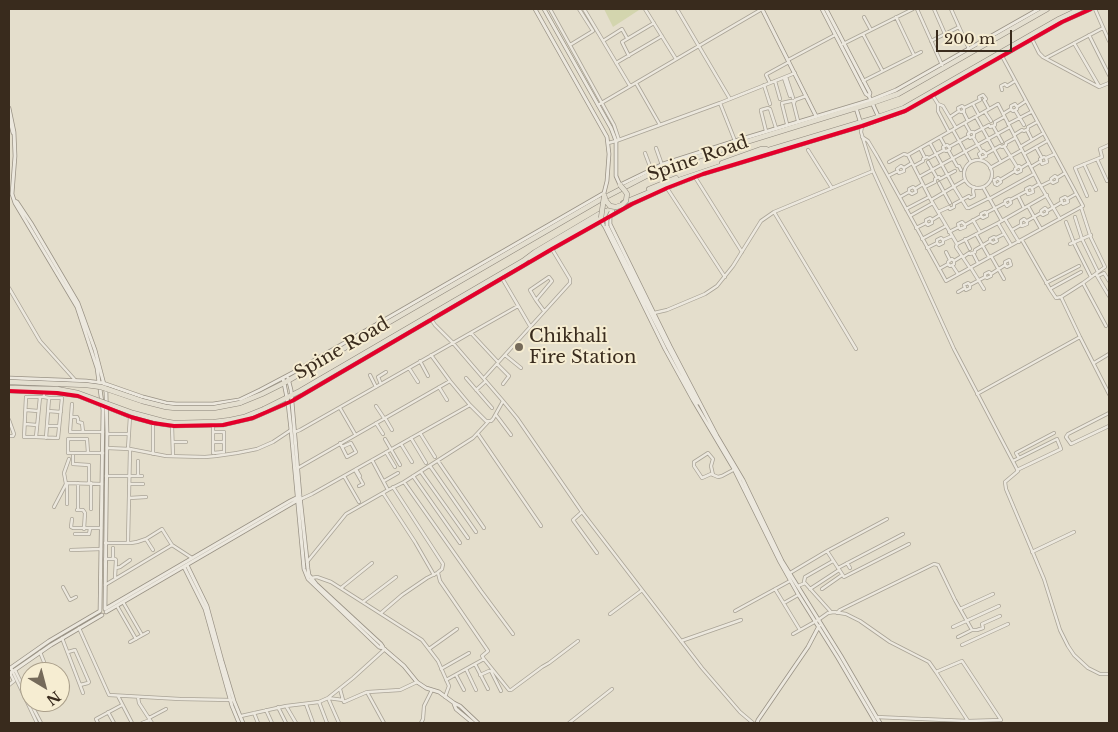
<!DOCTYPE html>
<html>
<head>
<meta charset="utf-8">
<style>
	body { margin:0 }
	#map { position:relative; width:1118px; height:732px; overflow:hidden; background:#e4decc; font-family:"Libre Baskerville",serif }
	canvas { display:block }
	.frame { position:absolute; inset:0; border:10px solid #392b1d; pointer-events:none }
	.north { position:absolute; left:20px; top:662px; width:50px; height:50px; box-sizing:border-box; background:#f6edd2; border:1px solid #aa9f8a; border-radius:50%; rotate:143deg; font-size:14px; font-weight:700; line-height:20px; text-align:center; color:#392b1d }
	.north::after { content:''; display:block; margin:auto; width:18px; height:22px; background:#756a5a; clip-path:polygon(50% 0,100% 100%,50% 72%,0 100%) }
	.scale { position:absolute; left:936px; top:30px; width:76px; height:22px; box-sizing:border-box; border:2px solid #392b1d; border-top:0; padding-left:6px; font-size:15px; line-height:18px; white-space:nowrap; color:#392b1d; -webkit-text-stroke:4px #f6edd2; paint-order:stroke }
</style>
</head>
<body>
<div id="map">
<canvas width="1118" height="732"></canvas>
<div class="frame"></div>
<div class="north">N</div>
<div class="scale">200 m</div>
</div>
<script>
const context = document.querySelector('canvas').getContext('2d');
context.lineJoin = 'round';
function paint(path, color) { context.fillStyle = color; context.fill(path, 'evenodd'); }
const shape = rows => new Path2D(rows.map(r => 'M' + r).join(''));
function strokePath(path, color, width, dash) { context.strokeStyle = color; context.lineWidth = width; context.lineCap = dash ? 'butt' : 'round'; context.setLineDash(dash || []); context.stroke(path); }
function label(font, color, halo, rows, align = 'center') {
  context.font = font + ' "Libre Baskerville",serif'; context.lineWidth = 4; context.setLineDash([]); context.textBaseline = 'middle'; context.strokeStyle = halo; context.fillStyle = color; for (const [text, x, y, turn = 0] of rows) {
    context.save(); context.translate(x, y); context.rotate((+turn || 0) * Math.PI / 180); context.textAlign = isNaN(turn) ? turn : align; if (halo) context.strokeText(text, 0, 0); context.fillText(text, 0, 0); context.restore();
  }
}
paint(shape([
	[604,9,639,9,639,10,613,27]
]), '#d3d5ae');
const street = shape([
	[550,9,614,125,619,140],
	[584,9,630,86],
	[645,9,676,59],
	[677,9,730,99],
	[917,9,942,65],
	[934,9,945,34],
	[951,9,969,49],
	[1095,9,1109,41],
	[864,17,871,30],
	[896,17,914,55],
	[863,34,882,70],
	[1089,35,1109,75],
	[1032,39,1039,53,1043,57,1099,87,1109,83],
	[603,41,622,29,627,38],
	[931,41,959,27],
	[1074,43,1099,86],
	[843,44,913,9],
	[570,45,593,31,579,9],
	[629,56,622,42,654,23],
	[1046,58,1103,28],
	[788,60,835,35],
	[616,63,662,36],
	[786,77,793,98],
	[784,78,790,96],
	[775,81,780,99],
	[863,81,921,52],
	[636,83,660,125],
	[770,83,766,75,767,74,789,62],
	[764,85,770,104],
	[1002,90,1001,86,1005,84,1007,86,1015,81],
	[933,96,938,104,938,111,949,132],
	[720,103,735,141],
	[794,103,795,100,806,96],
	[938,104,943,106,956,128],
	[973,104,979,115],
	[598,105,762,9],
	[1011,109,1011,106,1015,104,1017,107],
	[1015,110,1024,125],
	[959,111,958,108,962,106,964,108],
	[963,111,968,121],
	[985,112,991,121],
	[1003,114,1011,109,1013,111,1017,109,1017,107,1026,101],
	[950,117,959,111,961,112,964,111,964,108,980,100,979,97,983,95,986,99,984,100,989,109],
	[976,117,1001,162],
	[965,123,970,132],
	[787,124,782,104,782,103,791,101,793,101,798,121],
	[1008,124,1031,112],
	[862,126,861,132,873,171,954,349,1018,471,1005,482,1006,489,1044,579,1060,630,1068,646,1074,655,1088,668,1100,674,1109,674],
	[993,126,1002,142],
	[953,130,971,162],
	[1027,130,1032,140],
	[766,131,761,111,761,110,768,108,770,109,776,128],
	[1014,135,1022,130,1024,131,1028,129,1028,127,1037,122],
	[969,136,968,134,970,132,973,132,974,133],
	[862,137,868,141,877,156,946,281,1083,206,1002,56],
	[940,137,945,146],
	[973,137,982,152],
	[608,143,616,141,720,103,795,73],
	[930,143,954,187,967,208,969,208,989,198],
	[1004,146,1017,167],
	[1020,147,1042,134],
	[1036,147,1042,158],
	[656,148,662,165],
	[920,148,925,158],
	[808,150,832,188],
	[944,150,943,147,947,145,949,147],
	[948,150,957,166,959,166,961,170],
	[1022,150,998,104,908,155,931,200,957,244,998,223,1047,195],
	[645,153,651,169],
	[1024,154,1047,141],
	[981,158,986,156,986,154,1000,146,1002,147,1006,145,1006,143,1015,138],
	[981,158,979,154,983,151,986,154],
	[1097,159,1107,181],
	'964 174a14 14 0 1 1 28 0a14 14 0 1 1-28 0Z',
	[889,162,904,154,907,155],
	[928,162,937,178],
	[1041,162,1042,164,1047,162,1046,158],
	[1084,164,1096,190],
	[914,166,923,161,923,159,927,157,929,158,944,150,946,151,950,149,949,147,969,136,970,138,974,136,974,133,989,125,990,127,995,125,995,122,1004,117],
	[1031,167,1041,161,1040,159,1044,157,1046,158,1055,154],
	[990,168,1022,150,1040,185,1060,219],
	[898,171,897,169,901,166,904,168],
	[1015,171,1017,173,1021,171,1021,168],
	[888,176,898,171,899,173,904,171,904,168,912,163],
	[695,177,742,252],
	[919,177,1010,127],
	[994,180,995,184,997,185,1001,182,1000,180],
	[994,181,998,178,1000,180,1015,171,1015,169,1019,166,1021,168,1029,163],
	[1051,181,1053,183,1057,181,1057,178],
	[939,183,950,203],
	[1041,186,1051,181,1051,179,1055,176,1057,178,1065,173],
	[925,187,935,182,935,179,939,177,940,179,955,171],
	[983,187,1002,221],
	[667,188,725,277],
	[1027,191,1028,194,1033,192,1032,188],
	[909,192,912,194,916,192,915,189],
	[1018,196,1024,208],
	[1087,196,1075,168,1102,157,1100,149,1109,145],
	[900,197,909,192,909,189,913,187,915,189,923,184],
	[989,199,1034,174],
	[931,200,965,180],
	[1062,202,1061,199,1065,197,1067,199],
	[1005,203,1007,206,1011,203,1010,200],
	[1028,206,1041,229],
	[1081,207,1091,238,1105,267,1083,283],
	[906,209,929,197],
	[774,212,856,349],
	[938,212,949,207,950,209,954,207,954,204,969,196,970,198,974,196,973,191,974,187],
	[1041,213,1041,211,1045,208,1047,210],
	[910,216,933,203],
	[981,216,983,218,987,216,987,214],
	[1075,217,1082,239,1098,272],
	[1005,219,1019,242],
	[973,220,980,232],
	[1066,222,1074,243,1091,277],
	[926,223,928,225,932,223,932,220],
	[998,223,1011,245],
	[1021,225,1021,221,1024,219,1026,221],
	[959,227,960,229,965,227,965,225,981,216,981,214,985,212,986,213,1005,203,1005,201,1009,199,1010,200,1027,191,1026,189,1030,187,1032,188,1039,184],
	[916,228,926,223,926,220,930,218,932,220,940,215],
	[1012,230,1021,225,1022,226,1027,224,1027,221,1041,213,1043,215,1047,213,1047,211,1062,202,1063,204,1068,202,1067,199,1076,194],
	[949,232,959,227,958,224,962,222,965,225],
	[976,234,989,257],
	[922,239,946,226],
	[965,239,970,249],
	[1022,240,1050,289,1081,272],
	[990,241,993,243,997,241,996,239],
	[937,243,939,245,943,243,943,240],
	[957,244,956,247,970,268],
	[1070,244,1091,235],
	[927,248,937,243,937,240,941,238,943,240,952,236],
	[946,252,950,260],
	[973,253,978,263],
	[991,256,1004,279],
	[963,257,969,253,970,254,975,252,975,250,990,241,990,239,994,237,996,238,1004,234],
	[948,264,950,266,954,264,954,261,962,256],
	[952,265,958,274],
	[1005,265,1007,267,1011,265,1010,262],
	[971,268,984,289],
	[939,269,948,264,948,262,952,259,954,261],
	[1096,274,1109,296],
	[1098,276,1104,273,1109,281],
	[985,277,985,274,989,272,991,274],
	[502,278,530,326],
	[1046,283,1079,266],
	[9,288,40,341,76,381],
	[965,288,964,285,968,283,970,285],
	[1050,289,1056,298,1061,297,1083,283,1106,326],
	[958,292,965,288,966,290,970,288,970,285,985,277,987,278,991,276,991,274,1005,265,1005,262,1009,260,1010,261],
	[1061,297,1080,337,1109,394],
	[536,300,552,281,549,277,530,290,536,300,544,311],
	[654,313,667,310,705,294,717,286,733,266,761,221,774,212,873,171],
	[429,316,435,325,453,343,503,401,517,418,582,512,702,668,740,712,753,723],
	[471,333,498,362],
	[431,355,450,381,470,405,486,421,491,421,493,419,503,401],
	[505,355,521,368],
	[420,361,428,376],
	[1094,363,1109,354],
	[497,364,509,376,503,384],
	[409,368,418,382],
	[370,375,376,387],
	[466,378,492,408],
	[484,378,570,283,570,279,552,249],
	[381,384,378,377,386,372],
	[439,387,447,400],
	[476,390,486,381],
	[44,393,44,397,40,397,36,437,58,438,62,398,49,398],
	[977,394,1080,337],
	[44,397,49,398,46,438],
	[72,404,70,432,103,432],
	[376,406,384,418],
	[340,408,355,434],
	[26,410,38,411],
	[48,411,61,412],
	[1109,413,1068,434,1066,437,1071,444,1109,426],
	[496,415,511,435],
	[71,417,77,417,78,419,78,422,82,423,83,432],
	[385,418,392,430],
	[9,420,14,434,13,436,9,436],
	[376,423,383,434],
	[25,424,37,425],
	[47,426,59,426],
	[172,426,173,456],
	[295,432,300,430,518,306],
	[420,433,435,457],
	[107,434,128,434],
	[478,434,541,526],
	[36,437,24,437,26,397,40,397],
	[411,438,426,463],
	[385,439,400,465],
	[173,442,186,442],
	[213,442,224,442],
	[340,443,347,457,356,452,351,443,342,447],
	[401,444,412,462],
	[107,448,130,449,166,456,205,457,216,456,237,453,257,449,273,442,291,430],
	[128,449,130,416],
	[213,452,213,426],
	[386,452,395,467],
	[88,453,87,439,68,439,68,453,103,453],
	[213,453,224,452,224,432,213,432],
	[153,454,153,423],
	[73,456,73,464,89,465,89,483],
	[372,460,388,490,404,482,473,438,488,422],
	[438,461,484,528],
	[1013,461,1019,458,1016,453,1054,433],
	[430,466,476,532],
	[298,468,450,381],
	[356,469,360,476],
	[355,470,363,484,359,486],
	[1017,470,1061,449,1057,439,1019,458],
	[421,472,468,538],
	[713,475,711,466,713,459,708,453,694,462,694,466,702,478,711,474,718,477,722,476,735,469],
	[106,476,129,476],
	[129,476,142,476],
	[138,476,138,461],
	[344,476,359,502],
	[413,476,460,543],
	[384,481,398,473],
	[404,482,481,591,513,634],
	[66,483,102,484],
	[129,484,143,484],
	[383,493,415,542,434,575],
	[129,498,146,497],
	[301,499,312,494,470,405],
	[67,504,67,485],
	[54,507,66,484,64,473,69,459],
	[78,509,78,483],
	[91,509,91,483],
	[77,510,83,510,85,513,84,529],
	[582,512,573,520,597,553],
	[72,519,71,527,73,528,101,528],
	[75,534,89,534,90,529],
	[146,539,153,550],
	[128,542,130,449],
	[105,543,131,543,137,542,146,539,162,529,172,545,192,558],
	[113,548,113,559],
	[71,550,101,549],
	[827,551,844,577,909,544],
	[1032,552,1074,532],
	[105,559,115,559,116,560,115,577],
	[307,562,346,514,388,490],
	[847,563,850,568],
	[116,568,120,567,130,560],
	[838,568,903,534],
	[438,573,440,581,488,651,482,656,484,659,446,680],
	[790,573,827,551,887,519],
	[311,578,317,577,331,582,422,640,438,661,449,686,445,697],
	[804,582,805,577,833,561],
	[105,585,172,545],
	[798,586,805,583,831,612],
	[63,587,70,600,76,597],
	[341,588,372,563],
	[775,589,800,630],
	[810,589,839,570],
	[822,589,842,575],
	[123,602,142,635],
	[363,602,396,577],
	[784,603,798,595],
	[117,606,136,639],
	[960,609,993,594],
	[735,611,790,581],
	[381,613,402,595,427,578,437,573,442,569,443,564,393,487],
	[837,613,840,610,934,564,938,565,939,567,955,600,972,630],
	[610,614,641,591],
	[953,627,999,606],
	[79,628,109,695,180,699,232,700],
	[793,634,818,620,828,613,834,612,846,614,860,621,890,642,929,662,936,672],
	[958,637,972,630,977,630,983,628,982,624,1000,616],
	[62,638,80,685,88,683,89,682,75,650,68,652],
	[681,641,741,620],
	[130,642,148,632],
	[962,645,1008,624],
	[429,649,457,629],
	[40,652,48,672],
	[484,659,509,690,511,690,542,667,549,663,578,641],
	[475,664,488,689],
	[11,668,37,723],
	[441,669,469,653],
	[466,669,476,690],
	[15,670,30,701],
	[456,675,464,690],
	[480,675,489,671,491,671,501,691],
	[9,685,14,681,10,673],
	[80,685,83,693],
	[340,689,343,700],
	[368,692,400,690,417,682],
	[118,696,132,723],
	[138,697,139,703,152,723],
	[328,698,343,700,344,702,367,692,384,723],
	[328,698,339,723],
	[30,702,41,723],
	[319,702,327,723],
	[306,704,313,723],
	[286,706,296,723],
	[278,707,286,723],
	[266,710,272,723],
	[108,712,114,723],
	[254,713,258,723],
	[241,716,286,706,319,702,328,698,353,678,385,649],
	[876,717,968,721,1001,720],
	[149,718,166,709],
	[968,721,936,672,962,661,1001,720],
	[98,723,96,719,122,705],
	[142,723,150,720],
	[421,723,423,719,424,706,432,690],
	[569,723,612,689]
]);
const secondary = shape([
	[544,9,611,128,616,141,616,176,620,185,663,164,735,141,871,100,896,90,1039,9],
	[762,9,816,116],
	[822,9,866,94,869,96],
	[826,9,870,93,869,96,879,118],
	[9,108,14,132,15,156,12,194,15,203,77,307,97,368,103,410,100,611,49,641,9,669],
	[856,108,861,124],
	[9,117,13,133],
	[15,201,17,202,31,223,78,303,95,350,106,392,107,434,105,609,290,501,300,496],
	[610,216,610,224,670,346,717,436,743,480,782,561,841,656,880,723],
	[601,221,605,227,665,349,693,400,734,469,780,562,798,594,838,658,876,723],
	[607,226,668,347,696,400,698,403],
	[9,378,86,381,103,383,143,397,166,403,176,404,213,404,239,400,260,390,294,372,604,193,607,181,609,154,607,137,535,9],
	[283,378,288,403,291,430,304,569,308,579,379,647,383,648,404,666,417,682,426,688,439,692,454,703,460,706,478,723],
	[288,378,291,390,300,496,308,569,309,575,316,584,381,644,383,647],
	[9,391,57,393,78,396,131,417,153,423,174,426,223,425,253,418,292,401,552,249,632,204,667,188,703,174,862,126,905,111,1062,22,1091,9],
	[187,565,207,606,222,661,234,701,243,723],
	[184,567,205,609,232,706,239,723],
	[106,612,298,500],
	[9,674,51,645,102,615],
	[454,704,456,709,473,723],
	[757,723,758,720,808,647,819,626]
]);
const primary = shape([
	[722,163,761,149,766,149],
	[649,189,676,178],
	[623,203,676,181,762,152,875,118,904,108,1059,19,1080,9],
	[530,258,612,211],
	[240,403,262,394,284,383,598,201,652,173,665,167,872,103,898,94,1047,9],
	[264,409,300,391,523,261,535,252,599,214,616,207]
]);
strokePath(street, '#a9a396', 4);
strokePath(secondary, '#999285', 4.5);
strokePath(primary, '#8f887c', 5.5);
strokePath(street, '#ece8de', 2.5);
strokePath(secondary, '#ece8de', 3);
strokePath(primary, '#e4dfd0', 4.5);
const secondaryBridge = shape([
	[607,226,607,220,611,212]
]);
const primaryBridge = shape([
	[604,195,606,201,610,206,616,207,622,205,626,201,627,194,625,191,620,185],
	[601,218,604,197],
	[9,382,86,385,101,387,142,401,166,407,175,408,214,408,240,403],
	[9,388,57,389,78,393,133,413,163,421,174,423,214,422,230,420,244,417,264,409]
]);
strokePath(secondaryBridge, '#999285', 4.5, []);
strokePath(primaryBridge, '#8f887c', 5.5, []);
strokePath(secondaryBridge, '#ece8de', 3);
strokePath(primaryBridge, '#e4dfd0', 4.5);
strokePath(shape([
	[9,391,57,393,78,396,131,417,153,423,174,426,223,425,253,418,292,401,552,249,632,204,667,188,703,174,862,126,905,111,1062,22,1091,9]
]), '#e4002b', 4);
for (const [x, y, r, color] of [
	[519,347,5,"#756a5a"]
]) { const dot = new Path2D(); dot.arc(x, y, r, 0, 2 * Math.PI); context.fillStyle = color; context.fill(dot); strokePath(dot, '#f6edd2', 2); }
label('18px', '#392b1d', '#f6edd2', [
	["Spine Road",698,159,-19],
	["Spine Road",342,349,-30]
]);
label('18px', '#392b1d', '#f6edd2', [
	["Chikhali",529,337],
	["Fire Station",529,358]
], 'left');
</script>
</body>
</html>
